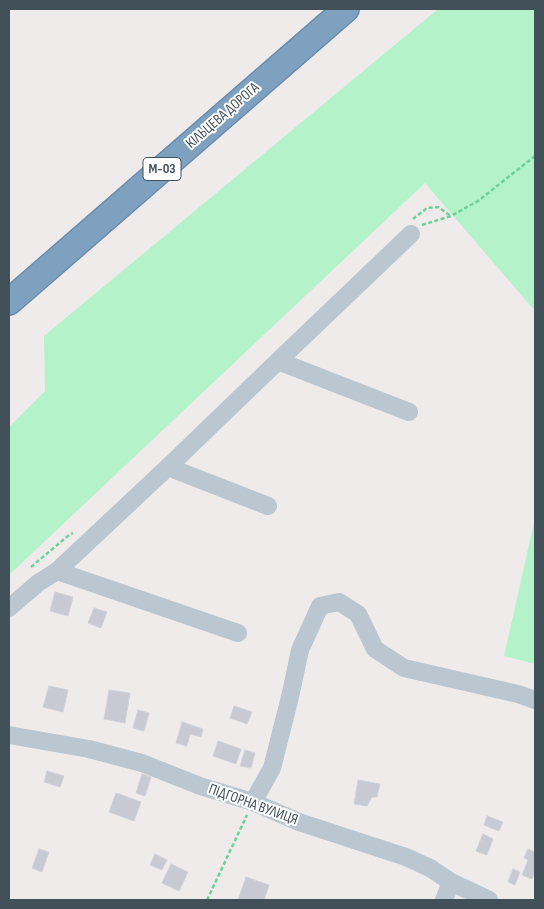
<!DOCTYPE html>
<html>
<head>
<meta charset="utf-8">
<style>
	body { margin:0 }
	#map { position:relative; width:544px; height:909px; overflow:hidden; background:#efebeb; font-family:"Sofia Sans Condensed",sans-serif }
	canvas { display:block }
	.frame { position:absolute; inset:0; border:10px solid #42505a; pointer-events:none }
</style>
</head>
<body>
<div id="map">
<canvas width="544" height="909"></canvas>
<div class="frame"></div>
</div>
<script>
const context = document.querySelector('canvas').getContext('2d');
context.lineJoin = 'round';
function paint(path, color) { context.fillStyle = color; context.fill(path, 'evenodd'); }
const shape = rows => new Path2D(rows.map(r => 'M' + r).join(''));
function strokePath(path, color, width, dash) { context.strokeStyle = color; context.lineWidth = width; context.lineCap = dash ? 'butt' : 'round'; context.setLineDash(dash || []); context.stroke(path); }
function label(font, color, halo, rows, align = 'center') {
  context.font = font + ' "Sofia Sans Condensed",sans-serif'; context.lineWidth = 4; context.setLineDash([]); context.textBaseline = 'middle'; context.strokeStyle = halo; context.fillStyle = color; for (const [text, x, y, turn = 0] of rows) {
    context.save(); context.translate(x, y); context.rotate((+turn || 0) * Math.PI / 180); context.textAlign = isNaN(turn) ? turn : align; if (halo) context.strokeText(text, 0, 0); context.fillText(text, 0, 0); context.restore();
  }
}
paint(shape([
	[438,9,535,9,535,311,425,183,9,575,9,427,45,391,44,336],
	[535,518,535,664,504,656]
]), '#b4f2c9');
const building = shape([
	[55,592,73,597,68,616,50,611,55,592],
	[94,608,107,612,101,628,88,623,94,608],
	[49,686,68,690,63,712,43,707,49,686],
	[109,690,130,693,125,723,104,719,109,690],
	[234,706,252,712,247,724,230,718,234,706],
	[138,710,149,713,144,731,133,728,138,710],
	[182,722,203,729,201,737,190,734,187,746,176,743,182,722],
	[218,741,241,749,236,764,213,756,218,741],
	[245,750,255,753,251,768,240,766,245,750],
	[47,771,64,776,60,787,44,782,47,771],
	[142,774,151,777,145,796,136,793,142,774],
	[358,780,380,784,377,797,372,797,367,806,354,804,358,780],
	[116,793,141,802,134,821,109,812,116,793],
	[487,816,503,822,499,831,484,825,487,816],
	[483,834,493,839,487,855,476,851,483,834],
	[39,849,49,852,42,872,32,868,39,849],
	[528,849,535,852,535,872,532,879,522,875,528,860,524,858,528,849],
	[155,854,167,860,162,870,150,865,155,854],
	[171,864,188,872,179,891,162,883,171,864],
	[513,869,520,872,515,885,508,882,513,869],
	[246,877,269,885,264,900,238,900,246,877]
]);
paint(building, '#c7cad2');
strokePath(building, '#cfd2d8', 1);
const highway = shape([
	[9,302,346,9]
]);
strokePath(highway, '#698cab', 28);
strokePath(shape([
	[413,219,427,208,438,207,451,216],
	[422,225,451,216,478,201,535,156],
	[31,567,69,535,73,533],
	[207,900,247,815]
]), '#6ad299', 2.5, [4, 2.5]);
strokePath(shape([
	[278,361,409,412],
	[168,467,268,506],
	[57,571,238,633],
	[9,608,38,583,57,571,168,467,278,361,411,234],
	[9,735,89,749,142,763,200,786,253,802,299,822,406,857,430,868,451,882,489,900],
	[253,802,272,768,290,697,300,650,320,606,339,602,358,614,375,649,404,668,518,694,535,700],
	[444,900,451,882]
]), '#bac7d0', 18);
strokePath(highway, '#7ea1c0', 25);
for (const [x, y, w] of [
	[162,169,38]
]) { const box = new Path2D(); box.roundRect(x - w / 2, y - 11.5, w, 23, 4); context.fillStyle = '#fff'; context.fill(box); strokePath(box, '#42505a', 1); }
label('bold 14px', '#42505a', null, [
	["М-03",162,169]
]);
label('15px', '#42505a', '#fff', [
	["КІЛЬЦЕВА ДОРОГА",223,116,-41],
	["ПІДГОРНА ВУЛИЦЯ",253,805,20]
]);
</script>
</body>
</html>
